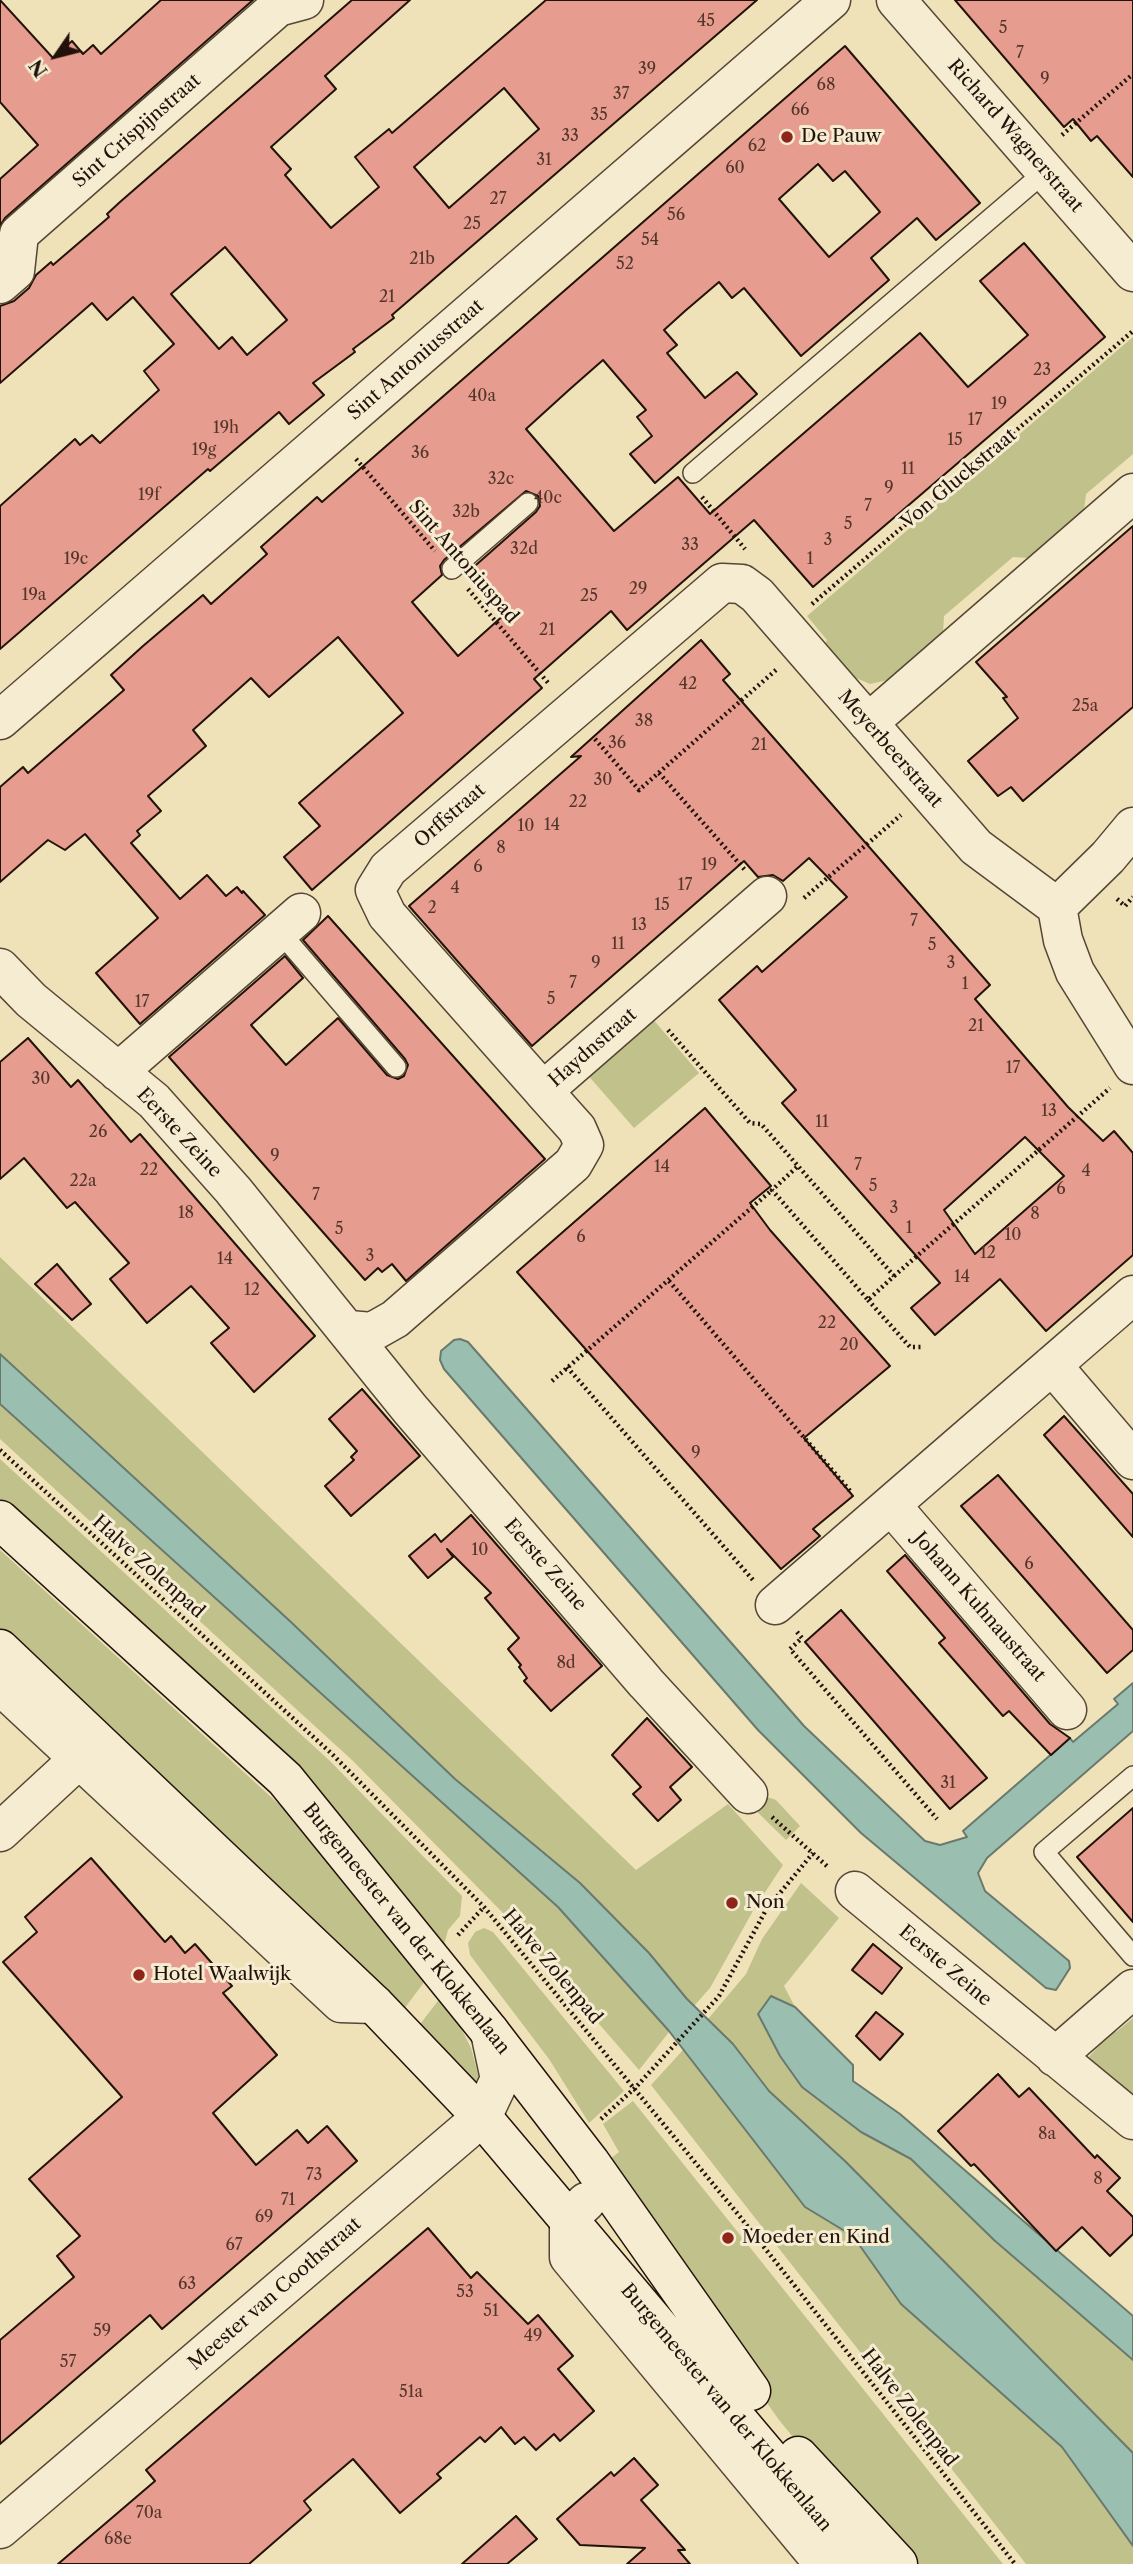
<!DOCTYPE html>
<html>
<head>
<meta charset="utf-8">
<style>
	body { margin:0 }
	#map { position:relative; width:1133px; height:2564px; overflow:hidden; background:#efe2b9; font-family:"Libre Caslon Text",serif }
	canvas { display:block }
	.north { position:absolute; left:21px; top:21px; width:70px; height:70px; -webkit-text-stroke:5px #f5ecd2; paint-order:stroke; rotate:235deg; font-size:19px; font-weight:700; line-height:28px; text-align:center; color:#221209 }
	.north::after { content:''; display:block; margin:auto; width:24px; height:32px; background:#221209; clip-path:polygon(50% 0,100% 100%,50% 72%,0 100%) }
</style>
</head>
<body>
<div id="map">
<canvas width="1133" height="2564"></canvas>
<div class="north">N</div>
</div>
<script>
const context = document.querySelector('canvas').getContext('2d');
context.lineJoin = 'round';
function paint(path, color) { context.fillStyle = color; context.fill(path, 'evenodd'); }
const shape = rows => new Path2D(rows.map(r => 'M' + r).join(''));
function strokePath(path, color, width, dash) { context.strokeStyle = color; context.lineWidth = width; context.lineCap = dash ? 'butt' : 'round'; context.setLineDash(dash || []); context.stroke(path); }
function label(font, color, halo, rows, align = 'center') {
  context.font = font + ' "Libre Caslon Text",serif'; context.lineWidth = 6; context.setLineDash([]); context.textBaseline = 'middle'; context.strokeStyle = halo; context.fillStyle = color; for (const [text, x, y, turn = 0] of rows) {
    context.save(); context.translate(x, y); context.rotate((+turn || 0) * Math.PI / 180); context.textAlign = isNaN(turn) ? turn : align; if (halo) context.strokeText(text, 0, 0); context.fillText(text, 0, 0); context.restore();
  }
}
paint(shape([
	[1133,337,1133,454,1086,494,1084,510,1028,558,1013,557,944,616,943,633,888,680,870,684,854,677,825,644,827,640,807,616],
	[651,1017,699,1073,634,1128,586,1073],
	[0,1257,636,1870,728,1804,783,1865,754,1909,710,1988,694,2006,649,1953,580,1883,455,1779,0,1354],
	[0,1404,558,1907,669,2032,639,2070,502,1912,352,1760,0,1439],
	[0,1459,330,1761,462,1896,460,1916,448,1930,444,1945,0,1513],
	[0,1550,293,1817,428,1977,398,2017,0,1638],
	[753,1792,776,1800,800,1826,786,1840,745,1800],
	[801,1883,839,1918,784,1986,795,2007,771,1996,861,2132,911,2159,994,2240,1133,2359,1133,2453,846,2162,769,2091,733,2044,708,2019,746,1974,762,1939],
	[484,1928,493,1932,624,2091,589,2123,549,2059,470,1955,468,1943,475,1932],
	[441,1997,446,1998,471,2048,480,2082,471,2091,414,2032],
	[1133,2018,1133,2096,1087,2059,1114,2029,1116,2032],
	[683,2050,805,2207,853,2236,901,2304,1062,2447,1133,2546,1133,2564,1026,2564,651,2085],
	[633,2101,1003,2564,908,2564,820,2470,779,2420,600,2167,619,2152,603,2124]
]), '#c0c18b');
const water = shape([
	[460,1339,468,1342,804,1726,925,1841,940,1845,967,1837,963,1831,1070,1738,1073,1742,1118,1704,1114,1699,1133,1683,1133,1731,987,1858,978,1873,985,1891,1069,1961,1070,1968,1056,1990,1046,1988,861,1833,758,1730,444,1369,440,1360,441,1351,454,1340,460,1339],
	[0,1354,292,1623,455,1779,580,1883,649,1953,687,1999,733,2044,769,2091,846,2162,1133,2453,1133,2546,1062,2447,901,2304,853,2236,805,2207,669,2031,558,1907,0,1404,0,1354],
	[771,1996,795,2007,853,2065,853,2081,900,2114,1133,2316,1133,2360,994,2240,911,2159,861,2132,802,2087,780,2056,758,2014,771,1996]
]);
paint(water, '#9abeaf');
strokePath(water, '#6a796d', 2);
const building = shape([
	[0,0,53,58,72,41,83,54,93,45,101,54,161,0,253,0,5,218,0,226,0,179,38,145,0,102,0,0],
	[352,0,410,0,325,76,336,89,271,147,291,169,285,175,331,228,379,187,355,157,389,129,392,133,546,0,757,0,392,315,394,318,353,349,355,352,313,383,324,395,289,424,279,412,210,471,208,469,0,649,0,506,75,439,80,445,92,435,100,443,159,390,144,371,174,344,133,297,107,320,92,303,0,383,0,306,14,301,29,288,36,275,51,262,53,265,109,217,107,214,120,202,352,0],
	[504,88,539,129,449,208,414,167,504,88],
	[225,247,287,320,247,355,232,337,219,349,171,294,225,247],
	[955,0,1133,0,1133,177,1097,136,1091,141,1073,119,1064,127,955,0],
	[845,46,980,203,936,240,917,218,871,258,889,280,801,356,744,288,732,298,719,282,685,311,664,330,677,345,667,353,705,398,737,372,757,394,655,483,630,454,652,436,637,417,646,410,603,360,570,389,526,429,614,531,678,477,710,514,920,333,968,387,1028,335,980,281,1024,243,1105,337,813,587,754,520,627,630,611,611,534,679,542,688,312,890,284,857,320,826,299,803,403,713,338,637,269,697,251,678,193,730,206,746,148,796,161,811,137,831,140,835,131,843,180,899,207,875,226,896,237,887,242,893,243,891,265,915,140,1024,96,973,158,918,85,834,65,850,48,840,0,882,0,787,23,767,28,773,124,690,111,675,143,646,203,595,211,604,267,554,261,547,317,497,322,502,845,46],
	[818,164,833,181,845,171,880,212,829,257,779,199,818,164],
	[526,491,538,496,540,506,536,512,468,572,505,614,458,656,412,602,442,575,440,566,444,560,526,491],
	[1133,526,1133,707,1023,801,1011,787,998,796,968,761,1018,718,1003,698,1007,697,976,662,1133,526],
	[701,640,730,674,723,680,990,985,975,999,1068,1107,1103,1141,1114,1131,1133,1153,1133,1255,1046,1331,1000,1279,935,1335,911,1308,940,1283,782,1103,796,1090,719,1000,757,966,762,972,847,897,809,858,783,881,773,875,758,877,744,861,532,1046,409,906,581,756,571,757,701,640],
	[1025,1137,1064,1176,975,1254,944,1210,1025,1137],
	[328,916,545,1159,406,1281,392,1264,382,1272,378,1268,365,1280,169,1057,285,956,303,978,251,1025,286,1065,338,1018,387,1075,398,1079,404,1076,408,1065,405,1059,303,940,328,916],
	[28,1038,71,1087,78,1080,131,1142,140,1134,315,1336,254,1392,211,1343,229,1328,191,1286,147,1323,110,1279,129,1263,75,1202,67,1208,24,1158,0,1179,0,1062,28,1038],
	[705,1108,771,1186,750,1203,770,1230,890,1366,804,1438,853,1496,813,1529,820,1536,781,1569,517,1272,705,1108],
	[57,1264,91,1304,72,1320,35,1284,57,1264],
	[362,1389,420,1456,351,1516,325,1486,354,1460,351,1457,357,1451,329,1419,362,1389],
	[1064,1416,1133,1494,1133,1537,1044,1435,1064,1416],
	[998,1475,1133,1630,1133,1650,1107,1673,961,1506,998,1475],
	[471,1515,602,1666,551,1711,524,1681,527,1678,519,1667,521,1665,508,1649,519,1638,485,1598,491,1593,447,1549,453,1557,428,1578,409,1556,435,1534,441,1542,471,1515],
	[905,1555,1050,1724,1070,1738,1051,1755,1009,1711,1003,1716,939,1643,945,1638,887,1571,905,1555],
	[841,1610,987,1778,950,1809,805,1642,841,1610],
	[647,1718,692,1767,670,1787,681,1800,658,1821,633,1794,641,1787,612,1755,647,1718],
	[1133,1808,1133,1922,1077,1857,1133,1808],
	[91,1858,165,1942,171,1936,185,1953,195,1944,232,1986,223,1993,277,2055,213,2113,256,2165,297,2130,308,2143,327,2126,357,2161,162,2329,150,2315,0,2444,0,2340,74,2277,57,2256,80,2236,29,2179,122,2097,3,1962,37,1932,25,1917,91,1858],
	[873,1944,902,1968,882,1994,852,1970,873,1944],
	[876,2012,903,2034,880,2060,856,2036,876,2012],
	[998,2074,1019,2097,1029,2088,1095,2158,1097,2155,1120,2178,1107,2191,1133,2217,1133,2234,1110,2256,1082,2227,1056,2251,974,2164,971,2166,938,2131,998,2074],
	[428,2228,471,2278,477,2272,528,2324,538,2315,573,2356,558,2369,594,2411,560,2441,554,2434,536,2450,524,2437,515,2444,501,2427,485,2442,480,2437,437,2474,441,2478,400,2513,353,2459,304,2501,311,2510,249,2564,58,2564,155,2481,146,2470,428,2228],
	[634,2458,658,2485,641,2500,685,2550,678,2550,690,2564,627,2564,645,2548,580,2545,557,2519,611,2472,614,2476,634,2458],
	[516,2516,537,2539,507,2564,462,2564,516,2516]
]);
paint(building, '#e69d8f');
strokePath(building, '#221209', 2);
const service = shape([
	[693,473,1046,171],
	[452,569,528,503],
	[279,931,396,1067],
	[1133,1776,1044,1852,1133,1956]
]);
const minor = shape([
	[896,0,1133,272],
	[0,284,15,271,19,234,278,7,304,0],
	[0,720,831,0],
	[868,723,1133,493],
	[1133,827,1108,857,1057,907,1063,940,1075,972,1133,1065],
	[0,968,31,1000,154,1101,233,1190,410,1409,646,1683,748,1794],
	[118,1072,301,913],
	[543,1091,387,915,375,890,388,869,722,583,742,584,757,595,976,847,1057,907],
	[349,1330,372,1332,395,1319,573,1164,584,1145,577,1129,543,1091,767,896],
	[1052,1365,1133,1460],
	[891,1505,1067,1710],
	[775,1605,1133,1295],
	[0,1685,341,2003,374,2004],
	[0,1832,80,1758],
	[855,1891,1133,2120],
	[1055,2057,1133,1989],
	[586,2202,569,2218,569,2257,824,2564]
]);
const tertiary = shape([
	[0,2529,482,2117,500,2079,490,2032]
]);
const secondary = shape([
	[0,1520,285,1779,490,2032,590,2162,751,2391],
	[0,1649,374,2004,482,2117,859,2564],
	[798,2456,898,2564]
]);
strokePath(service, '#554635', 22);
strokePath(minor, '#554635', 41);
strokePath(tertiary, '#554635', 41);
strokePath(secondary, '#221209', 41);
strokePath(shape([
	[1062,135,1133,74],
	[356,459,435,551],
	[702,497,745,549],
	[468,589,549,684],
	[812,604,1133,331],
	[595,739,639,790,776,670],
	[659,773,745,870],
	[804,898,901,815],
	[1117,899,1125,906,1133,897],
	[668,1030,750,1123,761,1124,798,1166,894,1276,868,1300,772,1190,798,1166],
	[894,1276,1110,1088],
	[669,1281,851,1492],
	[868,1300,910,1347,922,1347],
	[567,1367,753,1580],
	[552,1381,772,1190],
	[0,1450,332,1754,484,1907,737,2213,1015,2564],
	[797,1632,802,1638,790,1649,937,1819],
	[772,1817,828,1867],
	[458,1935,484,1907],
	[601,2119,636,2087,719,1996,766,1910,813,1853]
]), '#221209', 4.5, [2, 3.5]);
strokePath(service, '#f5ecd2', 19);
strokePath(minor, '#f5ecd2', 38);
strokePath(tertiary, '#f5ecd2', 38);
strokePath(secondary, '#f5ecd2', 38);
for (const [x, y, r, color] of [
	[787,137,7,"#8f2418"],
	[732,1903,7,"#8f2418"],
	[139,1975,7,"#8f2418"],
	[728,2238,7,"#8f2418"]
]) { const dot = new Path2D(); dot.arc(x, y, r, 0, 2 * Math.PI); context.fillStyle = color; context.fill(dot); strokePath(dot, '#f5ecd2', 2.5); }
label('16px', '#53352a', null, [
	["45",706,21],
	["5",1003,28],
	["7",1020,53],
	["39",647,69],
	["9",1045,79],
	["68",826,85],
	["37",621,94],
	["66",800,110],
	["35",599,115],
	["33",570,136],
	["62",757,146],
	["31",544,160],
	["60",735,168],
	["27",498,199],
	["56",676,215],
	["25",472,224],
	["54",650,240],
	["21b",422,259],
	["52",625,264],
	["21",387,297],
	["23",1042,370],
	["40a",482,396],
	["19",999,404],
	["17",975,420],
	["19h",226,428],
	["15",955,440],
	["19g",204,450],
	["36",420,453],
	["11",908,469],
	["32c",501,479],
	["9",889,488],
	["19f",149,495],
	["40c",548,498],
	["7",868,506],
	["32b",466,512],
	["5",848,524],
	["3",828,540],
	["33",690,545],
	["32d",524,549],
	["19c",76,559],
	["1",810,559],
	["29",638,589],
	["19a",34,595],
	["25",589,596],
	["21",547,630],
	["42",688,684],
	["25a",1085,706],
	["38",644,721],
	["36",617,743],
	["21",759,745],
	["30",603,780],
	["22",578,802],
	["14",552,825],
	["10",526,826],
	["8",501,848],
	["19",709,865],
	["6",478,867],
	["17",685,885],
	["4",455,888],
	["15",662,905],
	["2",432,908],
	["7",914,921],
	["13",639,925],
	["11",618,944],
	["5",932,945],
	["9",596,963],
	["3",951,963],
	["7",573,983],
	["1",965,984],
	["5",551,999],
	["17",142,1002],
	["21",976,1026],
	["17",1013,1068],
	["30",41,1079],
	["13",1049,1111],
	["11",822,1122],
	["26",98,1132],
	["9",275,1156],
	["7",858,1165],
	["14",662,1167],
	["22",149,1170],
	["4",1086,1171],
	["22a",83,1181],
	["5",873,1186],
	["6",1061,1189],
	["7",316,1195],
	["3",894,1208],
	["18",186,1213],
	["8",1035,1214],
	["1",909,1228],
	["5",339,1229],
	["10",1013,1235],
	["6",581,1237],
	["12",988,1253],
	["3",370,1256],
	["14",225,1259],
	["14",962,1277],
	["12",252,1290],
	["22",827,1323],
	["20",849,1345],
	["9",696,1453],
	["10",480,1550],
	["6",1029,1564],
	["8d",566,1663],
	["31",948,1783],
	["8a",1047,2134],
	["73",314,2175],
	["8",1098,2179],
	["71",288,2200],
	["69",264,2217],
	["67",234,2245],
	["63",187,2284],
	["53",465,2292],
	["51",491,2311],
	["59",102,2331],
	["49",533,2336],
	["57",68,2362],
	["51a",411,2392],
	["70a",149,2513],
	["68e",118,2539]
]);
label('19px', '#221209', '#f5ecd2', [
	["Sint Crispijnstraat",137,131,-41],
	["Richard Wagnerstraat",1015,136,49],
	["Sint Antoniusstraat",416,360,-41],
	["Von Gluckstraat",959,479,-40],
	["Sint Antoniuspad",463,562,49],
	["Meyerbeerstraat",890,749,49],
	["Orffstraat",450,816,-41],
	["Haydnstraat",593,1048,-41],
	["Eerste Zeine",179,1133,47],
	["Eerste Zeine",545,1565,49],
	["Halve Zolenpad",148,1567,42],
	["Johann Kuhnaustraat",979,1607,49],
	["Burgemeester van der Klokkenlaan",406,1929,51],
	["Eerste Zeine",945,1966,40],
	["Halve Zolenpad",552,1967,50],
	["Meester van Coothstraat",275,2294,-41],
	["Burgemeester van der Klokkenlaan",726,2408,50],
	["Halve Zolenpad",909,2408,52]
]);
label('19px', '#221209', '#f5ecd2', [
	["De Pauw",801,137],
	["Non",746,1903],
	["Hotel Waalwijk",153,1975],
	["Moeder en Kind",742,2238]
], 'left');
</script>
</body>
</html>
